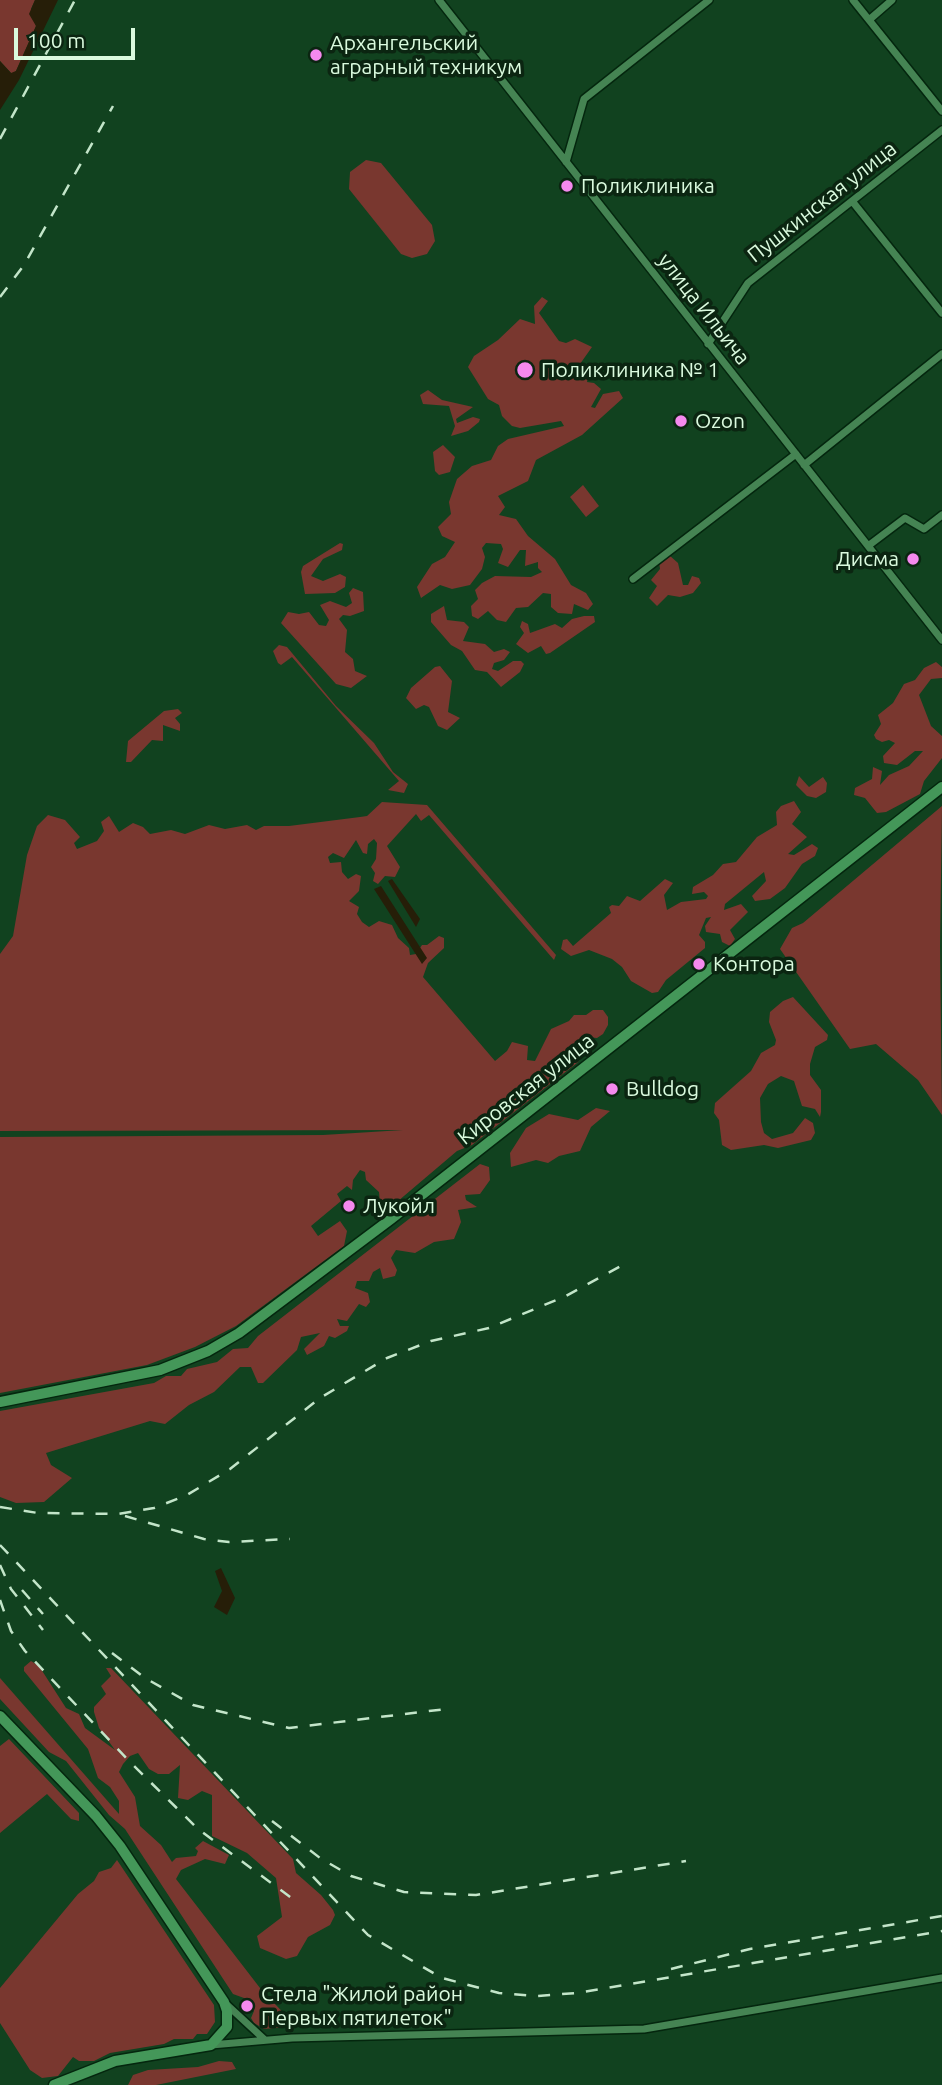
<!DOCTYPE html>
<html>
<head>
<meta charset="utf-8">
<style>
	body { margin:0 }
	#map { position:relative; width:942px; height:2085px; overflow:hidden; background:#11421f; font-family:Ubuntu,sans-serif }
	canvas { display:block }
	.scale { position:absolute; left:14px; top:28px; width:121px; height:32px; box-sizing:border-box; border:4px solid #dafade; border-top:0; padding-left:9px; font-size:21px; line-height:24px; white-space:nowrap; color:#dafade; -webkit-text-stroke:5px #0b2511; paint-order:stroke }
</style>
</head>
<body>
<div id="map">
<canvas width="942" height="2085"></canvas>
<div class="scale">100 m</div>
</div>
<script>
const context = document.querySelector('canvas').getContext('2d');
context.lineJoin = 'round';
function paint(path, color) { context.fillStyle = color; context.fill(path, 'evenodd'); }
const shape = rows => new Path2D(rows.map(r => 'M' + r).join(''));
function strokePath(path, color, width, dash) { context.strokeStyle = color; context.lineWidth = width; context.lineCap = dash ? 'butt' : 'round'; context.setLineDash(dash || []); context.stroke(path); }
function label(font, color, halo, rows, align = 'center') {
  context.font = font + ' Ubuntu,sans-serif'; context.lineWidth = 7; context.setLineDash([]); context.textBaseline = 'middle'; context.strokeStyle = halo; context.fillStyle = color; for (const [text, x, y, turn = 0] of rows) {
    context.save(); context.translate(x, y); context.rotate((+turn || 0) * Math.PI / 180); context.textAlign = isNaN(turn) ? turn : align; if (halo) context.strokeText(text, 0, 0); context.fillText(text, 0, 0); context.restore();
  }
}
paint(shape([
	[0,0,35,0,31,9,36,26,16,71,12,74,0,61],
	[366,160,381,163,432,225,435,241,427,254,412,258,401,254,349,189,350,172],
	[542,297,548,301,539,313,559,341,566,343,575,339,592,347,580,364,588,377,587,382,594,383,601,389,591,407,595,408,603,394,619,391,623,398,582,435,536,460,528,481,498,496,505,507,499,515,516,519,528,536,555,559,571,585,586,593,593,604,588,610,574,604,572,614,558,613,551,607,551,594,543,593,528,607,516,608,506,622,497,620,488,611,478,619,472,616,471,606,478,599,475,590,482,583,495,576,531,577,542,572,538,568,538,562,525,566,526,550,520,550,508,567,498,563,503,549,501,544,486,543,482,548,485,557,482,569,470,585,452,589,440,585,421,598,417,587,432,564,445,557,455,542,442,536,438,527,451,514,449,502,457,479,472,466,491,460,498,446,508,439,564,426,561,421,520,428,512,426,502,416,499,405,488,399,468,367,474,356,498,340,520,319,535,324,534,306],
	[428,390,442,400,473,407,456,419,457,423,473,417,480,419,479,422,468,431,451,436,455,426,449,406,423,404,420,395],
	[443,445,455,457,450,472,439,475,435,471,433,452],
	[583,485,599,506,586,517,570,497],
	[340,543,343,544,342,550,323,559,311,576,323,581,340,574,346,577,345,587,335,593,305,594,301,572,303,566],
	[669,555,678,563,683,585,688,585,692,576,699,578,701,583,693,593,680,597,668,595,657,606,649,598,657,586,651,580,660,569,659,561],
	[353,588,363,592,364,611,350,616,343,615,339,619,347,630,345,652,353,659,355,671,367,676,351,688,336,684,281,623,288,612,299,614,309,612,319,625,326,626,329,620,320,605,330,601,346,607,352,603,349,593],
	[444,606,447,620,464,622,469,627,463,641,485,644,494,652,504,649,510,652,504,660,494,663,492,669,498,671,513,661,521,661,524,664,520,672,501,687,487,672,475,670,462,651,451,645,431,622,431,614],
	[584,616,594,616,595,622,550,653,546,654,541,646,528,653,516,644,524,633,520,627,522,621,528,624,530,633,555,624,562,628,572,619],
	[279,645,287,647,336,706,374,743,393,772,408,784,404,793,388,790,399,781,292,657,281,665,278,663,273,651],
	[936,662,942,667,942,678,931,679,919,695,931,726,942,736,942,758,924,781,920,794,886,812,877,813,865,798,854,795,855,788,872,779,873,767,882,771,880,785,889,775,909,766,923,751,915,751,897,765,884,763,883,756,895,743,889,740,882,742,876,739,874,735,881,724,878,715,893,703,904,684,915,680,924,668],
	[440,666,452,681,448,712,460,718,447,730,438,726,429,707,424,705,416,709,406,698,411,688,435,667],
	[178,709,182,713,175,718,180,724,180,731,163,725,163,741,152,740,131,762,126,762,128,741,164,711],
	[799,776,809,787,823,777,827,783,826,792,816,798,807,796,796,785],
	[794,801,801,812,792,824,807,837,788,854,794,855,812,844,818,848,815,856,802,864,785,888,770,899,755,901,752,896,766,881,764,872,725,904,724,910,741,904,748,912,730,930,735,939,730,946,722,942,720,934,706,932,705,926,711,917,706,918,699,935,705,942,705,948,666,980,658,992,652,993,631,981,622,967,612,959,589,950,571,956,561,949,563,940,567,939,573,946,611,913,609,907,612,905,619,906,627,896,640,901,665,879,673,883,664,895,667,910,681,902,706,899,708,896,704,892,692,894,693,887,713,875,723,864,736,862,757,837,777,825,776,812,781,806],
	[382,802,427,805,556,955,554,960,429,815,421,821,416,814,387,846,400,867,395,877,385,876,378,884,373,881,375,873,371,867,376,859,377,843,374,839,368,844,367,854,363,853,356,840,344,858,333,853,328,857,330,863,341,862,342,872,348,879,356,874,361,876,359,891,349,901,359,907,357,914,362,922,369,927,379,921,392,925,398,938,409,948,410,955,416,954,422,945,427,945,439,936,444,938,444,948,428,963,423,977,495,1061,507,1051,512,1042,528,1046,527,1060,535,1061,551,1029,569,1021,574,1015,586,1015,593,1010,603,1010,608,1017,608,1025,603,1034,597,1038,586,1037,583,1056,577,1063,472,1145,457,1151,391,1207,380,1204,379,1192,366,1180,365,1172,360,1170,353,1180,352,1190,347,1186,337,1194,341,1201,311,1226,318,1236,340,1221,347,1231,344,1246,236,1326,195,1347,147,1365,0,1393,0,1137,323,1135,403,1130,0,1131,0,954,13,936,27,855,37,826,48,815,65,820,80,837,74,843,77,849,97,841,104,831,101,822,109,816,119,832,133,823,143,827,150,834,171,830,185,834,209,825,225,829,247,825,256,830,264,826,289,826,360,817,367,816],
	[942,806,940,946,942,1115,918,1080,876,1044,850,1049,780,949,792,928,803,923],
	[793,997,828,1035,827,1040,815,1047,810,1064,810,1075,821,1090,821,1112,820,1117,815,1109,802,1106,794,1081,781,1076,768,1084,760,1098,761,1122,764,1133,772,1139,793,1133,805,1118,813,1123,815,1133,811,1140,778,1148,764,1145,731,1150,722,1145,719,1120,714,1113,715,1103,751,1071,761,1053,775,1045,776,1040,769,1022,770,1012,783,1001],
	[596,1108,610,1111,591,1127,580,1151,559,1156,548,1163,536,1160,511,1167,510,1153,526,1128,549,1114,578,1120],
	[480,1164,489,1167,490,1180,480,1194,465,1195,466,1200,477,1207,458,1210,461,1222,454,1239,434,1242,415,1253,396,1250,391,1258,397,1270,395,1276,383,1279,380,1268,373,1272,369,1281,357,1281,355,1288,368,1293,370,1302,366,1307,359,1304,347,1321,337,1319,340,1326,349,1326,347,1331,335,1338,329,1336,324,1346,307,1355,304,1349,320,1333,301,1337,297,1350,263,1383,258,1383,251,1367,240,1367,214,1392,189,1405,165,1424,150,1421,46,1453,51,1465,72,1478,44,1502,16,1503,0,1497,0,1411,154,1383,166,1376,181,1376,187,1369,217,1362,233,1349,248,1348,258,1336],
	[31,1661,39,1666,66,1708,79,1714,85,1728,115,1750,99,1728,94,1712,94,1707,106,1694,101,1686,111,1676,106,1668,111,1668,293,1859,296,1873,321,1895,333,1910,335,1915,330,1925,308,1937,297,1956,286,1959,260,1948,257,1936,282,1917,276,1878,247,1853,212,1836,212,1795,202,1791,188,1800,178,1798,180,1765,169,1774,158,1774,149,1769,138,1753,130,1756,123,1764,119,1772,135,1797,140,1826,161,1845,172,1862,176,1858,196,1856,198,1851,195,1848,203,1841,229,1855,225,1864,205,1859,181,1870,176,1879,260,1988,291,2021,286,2027,264,2029,254,2023,251,2018,254,2011,244,1998,233,1994,125,1829,109,1815,66,1761,49,1752,0,1699,0,1678,119,1814,119,1801,110,1787,98,1778,88,1749,24,1671,24,1667],
	[9,1739,79,1813,79,1821,71,1819,47,1794,0,1833,0,1746],
	[117,1860,214,2005,215,2022,207,2034,197,2034,193,2039,174,2039,164,2044,110,2053,94,2061,79,2061,73,2057,58,2076,42,2078,30,2070,0,2023,0,1988,78,1894,94,1881,99,1872,111,1868],
	[219,2061,232,2062,236,2069,156,2085,128,2085,133,2075,148,2070,198,2067]
]), '#79372f');
paint(shape([
	[35,0,58,0,19,80,0,110,0,61,11,73,16,71,36,26,29,14],
	[392,879,420,919,416,927,388,881],
	[381,886,427,958,422,964,374,889],
	[221,1568,235,1598,227,1615,214,1607,222,1591,215,1571]
]), '#261e08');
const minor = shape([
	[439,0,942,640],
	[853,0,942,111],
	[869,20,892,0],
	[566,162,584,99,709,0],
	[852,201,942,313],
	[708,344,748,283,942,130],
	[804,465,942,354],
	[868,546,905,518,924,529,942,515],
	[633,579,796,454],
	[225,2003,265,2040],
	[211,2045,292,2038,644,2029,942,1978]
]);
const secondary = shape([
	[0,1402,160,1370,208,1351,239,1333,391,1219,942,787],
	[0,1716,96,1816,120,1846,224,2002,227,2011,227,2027,211,2045,115,2061,54,2085]
]);
strokePath(minor, '#04260e', 10);
strokePath(secondary, '#04260e', 13);
strokePath(minor, '#458453', 7);
strokePath(secondary, '#449759', 10);
strokePath(shape([
	[0,139,75,0],
	[0,297,24,265,113,106],
	[0,1507,38,1513,118,1514,154,1508,187,1495,230,1469,320,1398,387,1358,431,1341,489,1328,566,1296,621,1266],
	[125,1516,204,1539,229,1542,290,1539],
	[0,1545,368,1935,442,1978,499,1993,537,1996,577,1993,942,1931],
	[0,1565,11,1589,43,1630],
	[22,1590,43,1614],
	[0,1600,11,1631,25,1651,131,1763,198,1829,297,1902],
	[112,1653,145,1678,193,1705,289,1728,446,1709],
	[272,1821,320,1858,351,1876,404,1892,476,1895,686,1861],
	[671,1969,750,1949,942,1916]
]), '#c3e5c9', 2.5, [12, 12]);
for (const [x, y, r, color] of [
	[316,55,7,"#f589ee"],
	[567,186,7,"#f589ee"],
	[525,370,9,"#f589ee"],
	[681,421,7,"#f589ee"],
	[913,559,7,"#f589ee"],
	[699,964,7,"#f589ee"],
	[612,1089,7,"#f589ee"],
	[349,1206,7,"#f589ee"],
	[247,2006,7,"#f589ee"]
]) { const dot = new Path2D(); dot.arc(x, y, r, 0, 2 * Math.PI); context.fillStyle = color; context.fill(dot); strokePath(dot, '#0b2511', 2.5); }
label('21px', '#dafade', '#0b2511', [
	["Архангельский",330,43],
	["аграрный техникум",330,67],
	["Поликлиника",581,186],
	["Поликлиника № 1",541,370],
	["Ozon",695,421],
	["Дисма",899,559,"right"],
	["Контора",713,964],
	["Bulldog",626,1089],
	["Лукойл",363,1206],
	["Стела \"Жилой район",261,1994],
	["Первых пятилеток\"",261,2018]
], 'left');
label('21px', '#dafade', '#0b2511', [
	["Пушкинская улица",822,202,-38],
	["улица Ильича",704,309,52],
	["Кировская улица",526,1089,-38]
]);
</script>
</body>
</html>
